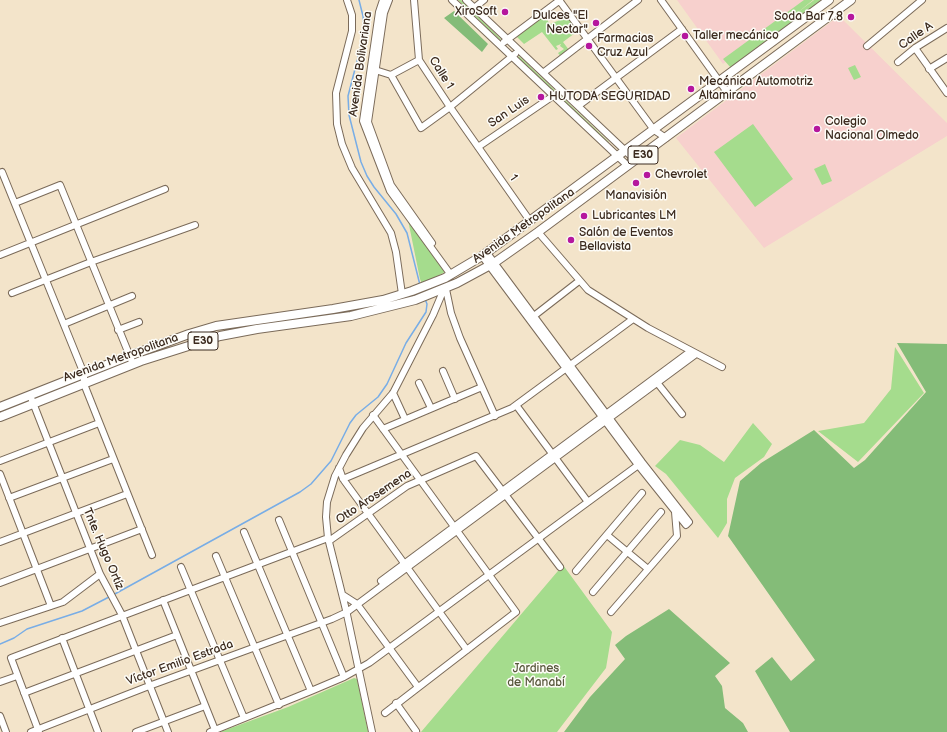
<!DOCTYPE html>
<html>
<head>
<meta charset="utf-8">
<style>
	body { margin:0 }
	canvas { display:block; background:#f3e4ca }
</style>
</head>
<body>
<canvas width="947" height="732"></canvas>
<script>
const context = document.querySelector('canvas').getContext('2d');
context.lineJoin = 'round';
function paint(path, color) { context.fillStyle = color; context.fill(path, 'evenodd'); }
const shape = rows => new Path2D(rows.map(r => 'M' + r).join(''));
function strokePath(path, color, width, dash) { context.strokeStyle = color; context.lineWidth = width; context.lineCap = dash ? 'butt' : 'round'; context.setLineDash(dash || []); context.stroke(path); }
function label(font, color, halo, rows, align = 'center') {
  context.font = font + ' "Balsamiq Sans",sans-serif'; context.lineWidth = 3; context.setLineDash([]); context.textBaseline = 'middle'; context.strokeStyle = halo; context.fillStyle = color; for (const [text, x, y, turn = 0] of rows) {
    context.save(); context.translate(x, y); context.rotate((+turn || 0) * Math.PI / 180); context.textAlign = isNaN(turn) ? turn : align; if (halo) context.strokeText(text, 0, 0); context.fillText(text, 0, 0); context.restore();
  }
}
paint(shape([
	[677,0,809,0,723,64],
	[839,16,947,123,947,136,764,248,676,138]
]), '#f7d0cd');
paint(shape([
	[458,0,461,0,501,39,500,40],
	[804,0,813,0,797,13,814,0,823,0,731,68,723,59],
	[567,13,579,30,563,42,569,50,561,57,558,53,564,49,560,46,561,44,556,46,558,49,556,50,542,32,524,44,516,36,544,16,550,24,565,18,564,15],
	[519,56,609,142,608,142,518,58],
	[855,65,861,77,854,80,848,68],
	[753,124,793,179,755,207,714,152],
	[825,164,832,181,822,185,814,169],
	[408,220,445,272,422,284,420,279],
	[895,347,924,393,858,462,818,431,864,423,891,389],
	[753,423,772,444,764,457,735,478,727,499,727,523,718,538,666,474,655,466,680,440,700,445,724,462],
	[563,565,612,632,606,668,557,732,421,732],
	[354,678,357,679,368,732,220,732,288,707]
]), '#a5dc8d');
paint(shape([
	[454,11,488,44,482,52,444,18],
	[897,343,947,344,947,732,790,732,755,671,772,657,791,681,815,660,728,536,740,481,761,463,814,430,854,468,865,460,926,392],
	[669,609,730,663,715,676,722,686,725,708,743,723,748,732,564,732,590,697,625,659,615,645,626,636]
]), '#84bc78');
strokePath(shape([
	[359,0,363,16,364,30,361,46,348,96,349,115,361,162,367,176,374,187,396,214,407,233,420,285],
	[113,595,300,492,311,484,331,461,350,423,356,415,378,397,387,384,406,343,426,312,427,304,425,299],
	[0,644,14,638,27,629,82,611,109,597]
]), '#78ade6', 1.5);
const minor = shape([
	[347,0,352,15,352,31,336,93,337,124,342,144,352,168,391,233,396,252,402,294],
	[383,0,379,12,363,121,390,191,451,275],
	[389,0,384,13,368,122,391,185,432,243],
	[414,0,419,60,450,107,530,221],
	[452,0,628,166],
	[466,0,635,160],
	[559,0,654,130,666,138],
	[661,0,727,92],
	[474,8,484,0],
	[504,42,560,0],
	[867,46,922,0],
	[915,48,947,93],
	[898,62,915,48,947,28],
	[372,69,391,75,421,128,450,107,515,54],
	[929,69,947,58],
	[543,73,638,0],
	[391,75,419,60],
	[578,106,682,29],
	[478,147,553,96],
	[2,172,84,374,84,384,152,555],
	[15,203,60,185,133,364],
	[538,232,588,290,648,328,722,367],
	[0,255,165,189],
	[482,256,638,465,686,525,689,522,642,462,487,253],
	[446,289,451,313,460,338,495,416],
	[12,293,91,262,195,225],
	[530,319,579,281],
	[64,324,132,296],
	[118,330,139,322],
	[443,371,455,399],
	[655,380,682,414],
	[419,383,431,408],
	[393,393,405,419],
	[30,395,100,574,122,615,168,732],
	[516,405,588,502],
	[373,415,516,612,385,713],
	[383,429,482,387],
	[0,461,99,423],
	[339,468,343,479,467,650],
	[0,474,51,606],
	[343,479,512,408,633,319],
	[9,498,113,459],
	[279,520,344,677],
	[244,532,311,691],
	[607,535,648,569],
	[329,541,407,486,476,456,560,567],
	[0,542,127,494],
	[216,556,279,705],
	[181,567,244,718],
	[576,571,642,493],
	[381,581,691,351],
	[0,583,142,529],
	[593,592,661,512],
	[343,595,357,604,418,687],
	[163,600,215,730],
	[611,612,677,536,675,512],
	[0,623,63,602,100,574],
	[62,638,98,732],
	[0,682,17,676],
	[24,693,177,635],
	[396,703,416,731],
	[0,716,6,732],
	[31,732,149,686,332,619,347,612,696,354],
	[39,732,11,658,328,538],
	[136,732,205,706],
	[210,732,311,691,344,677,369,663,641,463],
	[372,732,346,610,328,538,326,517,327,502,335,476,346,455,363,428,393,393,433,315,444,289]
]);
const highway = shape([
	[0,407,129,356,189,334,216,326,333,309,383,300,412,291,445,278,482,256,829,0],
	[0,417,141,361,220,336,257,329,351,316,415,300,457,283,494,263,538,232,851,0]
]);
strokePath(minor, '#7b6b5a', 8);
strokePath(highway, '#7b6b5a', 10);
strokePath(minor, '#fff', 6);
strokePath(highway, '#fff', 8);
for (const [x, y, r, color] of [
	[505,12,4,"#b5179e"],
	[851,17,4,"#b5179e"],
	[596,23,4,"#b5179e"],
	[685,36,4,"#b5179e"],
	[589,46,4,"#b5179e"],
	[691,89,4,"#b5179e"],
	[541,97,4,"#b5179e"],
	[817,129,4,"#b5179e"],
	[647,175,4,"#b5179e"],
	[636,183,4,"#b5179e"],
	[584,216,4,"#b5179e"],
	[571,240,4,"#b5179e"]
]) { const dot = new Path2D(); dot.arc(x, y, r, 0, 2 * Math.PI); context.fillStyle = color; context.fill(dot); strokePath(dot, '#fdfcf7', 1.5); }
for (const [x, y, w] of [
	[643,155,30],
	[203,341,30]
]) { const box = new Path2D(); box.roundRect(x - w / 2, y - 9, w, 18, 3); context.fillStyle = '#fdfcf7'; context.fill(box); strokePath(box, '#3b2a1e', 1); }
label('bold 11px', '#3b2a1e', null, [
	["E30",643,155],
	["E30",203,341]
]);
label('12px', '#3b2a1e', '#fdfcf7', [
	["XiroSoft",497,12,"right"],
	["Dulces \"El",588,16,"right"],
	["Nectar\"",588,30,"right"],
	["Soda Bar 7.8",843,17,"right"],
	["Taller mecánico",693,36],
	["Farmacias",597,39],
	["Cruz Azul",597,53],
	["Mecánica Automotriz",699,82],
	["Altamirano",699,96],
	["HUTODA SEGURIDAD",549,97],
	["Colegio",825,122],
	["Nacional Olmedo",825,136],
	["Chevrolet",655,175],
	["Manavisión",636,196,"center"],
	["Lubricantes LM",592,216],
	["Salón de Eventos",579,233],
	["Bellavista",579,247]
], 'left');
label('12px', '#3b2a1e', '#fdfcf7', [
	["Calle A",916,36,-35],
	["Avenida Bolivariana",361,64,-82],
	["Calle 1",441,73,58],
	["San Luis",509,112,-34],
	["1",513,178,55],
	["Avenida Metropolitana",524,226,-35],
	["Avenida Metropolitana",121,358,-20],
	["Otto Arosemena",374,497,-34],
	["Tnte. Hugo Ortíz",103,549,67],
	["Víctor Emilio Estrada",180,663,-20]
]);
label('12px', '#56563a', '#fdfcf7', [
	["Jardines",536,669],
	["de Manabí",536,683]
]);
</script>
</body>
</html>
